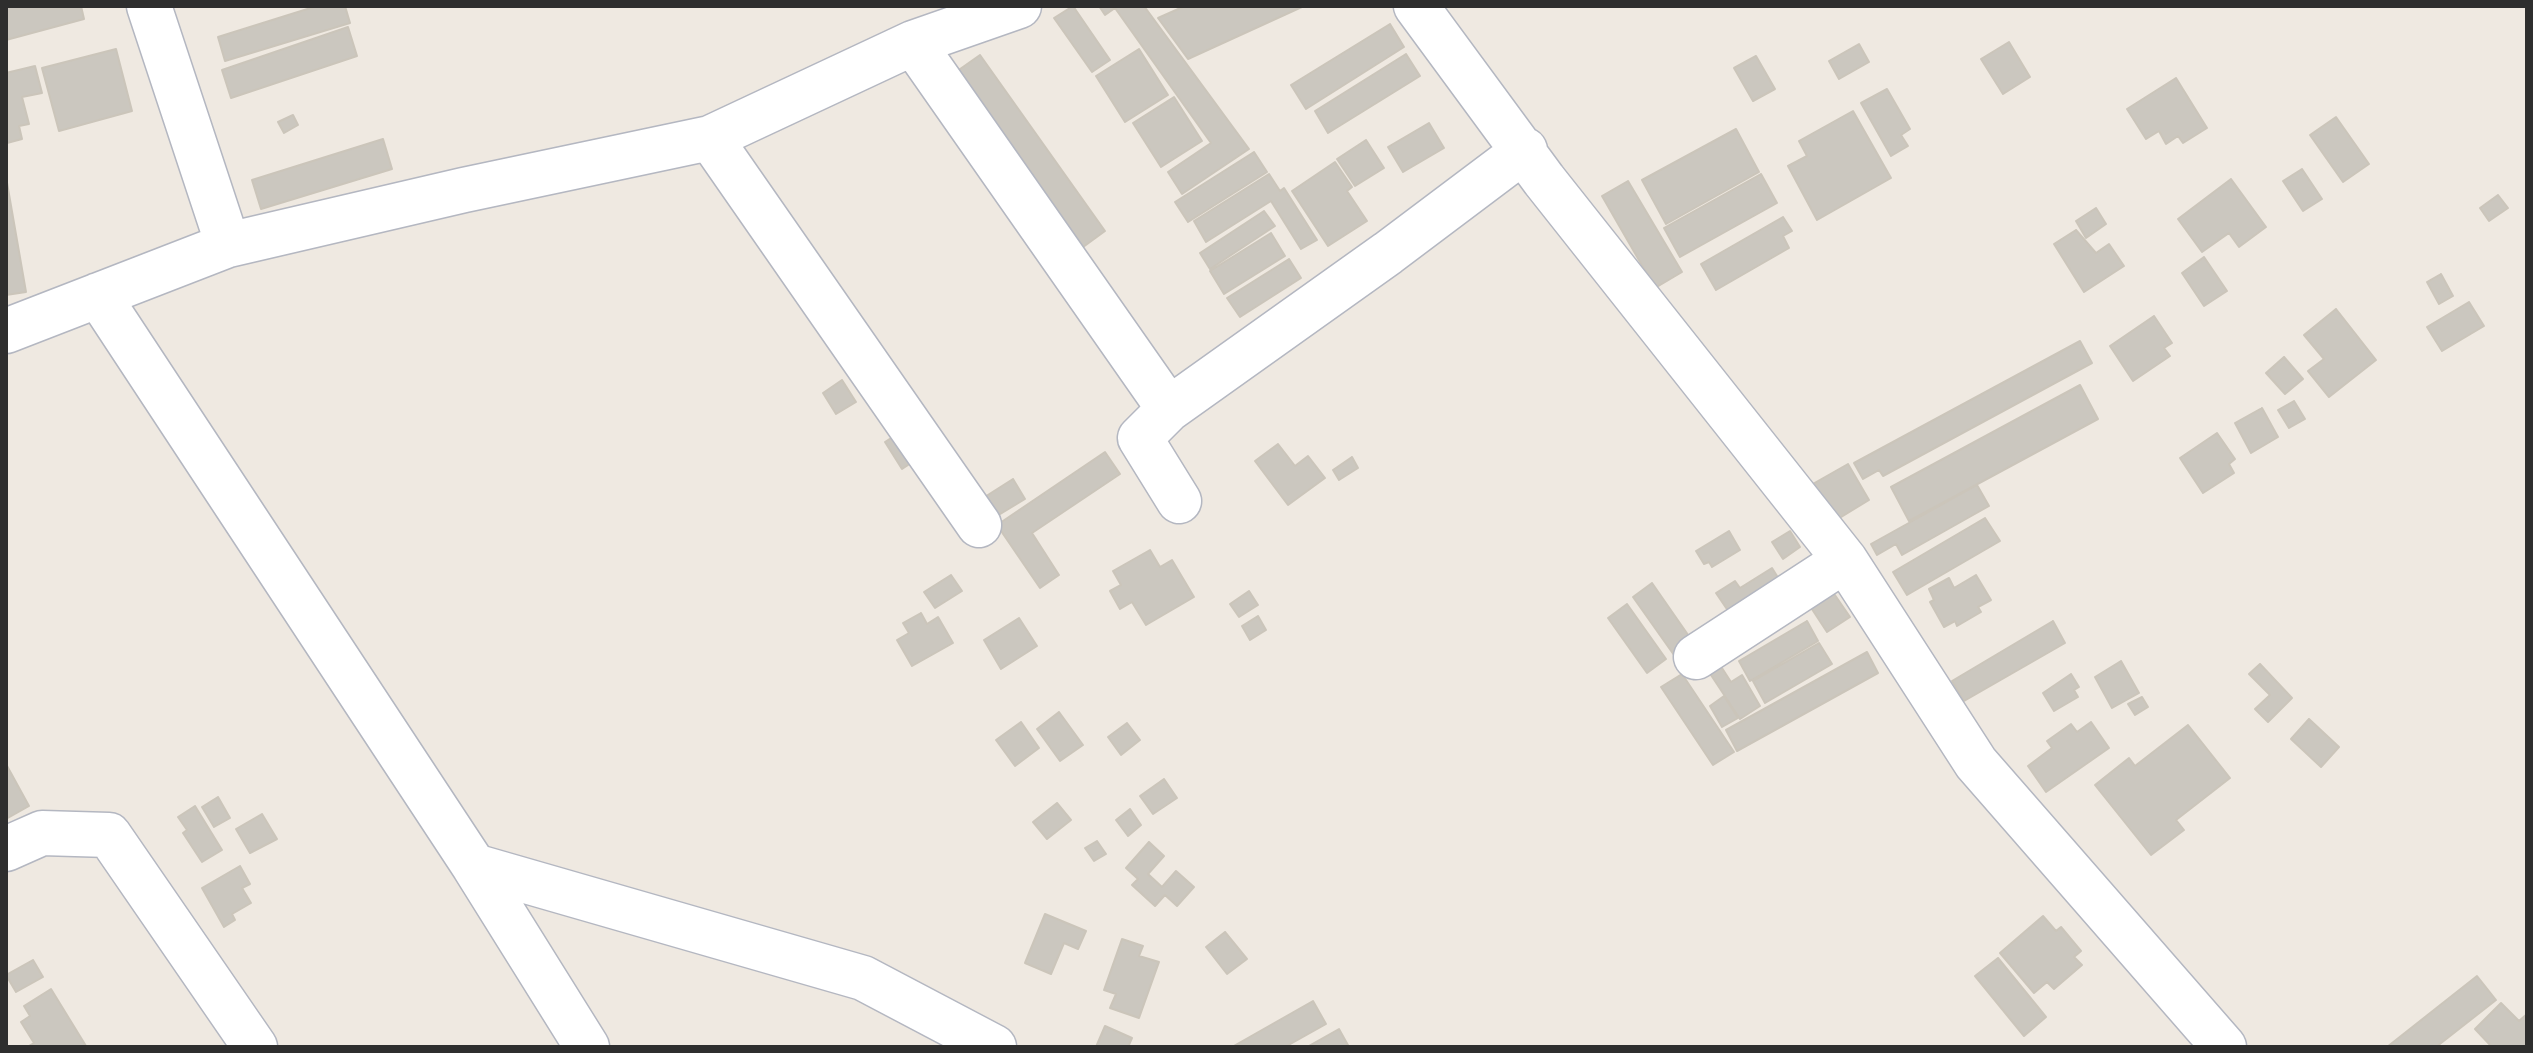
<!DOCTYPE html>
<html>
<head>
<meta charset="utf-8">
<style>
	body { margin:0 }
	#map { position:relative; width:2533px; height:1053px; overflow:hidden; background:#efe9e1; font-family:Jost,sans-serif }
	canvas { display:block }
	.frame { position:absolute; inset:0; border:8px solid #2e2e2e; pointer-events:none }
</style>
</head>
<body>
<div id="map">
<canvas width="2533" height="1053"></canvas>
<div class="frame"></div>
</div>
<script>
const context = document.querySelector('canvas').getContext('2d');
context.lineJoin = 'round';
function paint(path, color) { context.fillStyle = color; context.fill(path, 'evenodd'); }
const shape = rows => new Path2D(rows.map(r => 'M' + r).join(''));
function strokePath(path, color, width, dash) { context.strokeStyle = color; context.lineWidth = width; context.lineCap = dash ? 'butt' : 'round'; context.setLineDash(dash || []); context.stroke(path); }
const building = shape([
	[6,6,81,6,84,19,6,40,6,6],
	[317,6,345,6,350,23,225,61,218,37,317,6],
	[1073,6,1110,60,1092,72,1054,18,1073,6],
	[1099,6,1144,6,1249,149,1182,194,1168,172,1211,143,1115,8,1105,15,1099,6],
	[1185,6,1304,6,1188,59,1158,18,1185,6],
	[1390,24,1404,47,1306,109,1291,85,1390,24],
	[348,27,357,56,231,98,222,70,348,27],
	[2009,42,2030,77,2003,94,1981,59,2009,42],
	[1859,44,1869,62,1839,79,1829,61,1859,44],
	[116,49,132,111,59,131,42,68,116,49],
	[1139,49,1168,95,1125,122,1096,76,1139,49],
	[1406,54,1420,76,1328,133,1315,111,1406,54],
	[980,55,1105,231,1079,250,953,74,980,55],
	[1756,56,1775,89,1753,101,1734,68,1756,56],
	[35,66,42,93,22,97,29,124,19,126,22,139,7,143,6,73,35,66],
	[2176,78,2207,128,2183,143,2178,136,2166,144,2159,131,2146,139,2127,109,2176,78],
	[1887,89,1910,129,1901,135,1908,146,1891,156,1861,103,1887,89],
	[1174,97,1202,141,1161,167,1133,123,1174,97],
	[1853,111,1891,178,1817,220,1788,166,1807,156,1799,141,1853,111],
	[293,115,298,125,284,133,278,122,293,115],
	[2336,117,2369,164,2343,182,2310,135,2336,117],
	[1429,123,1444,148,1403,172,1388,147,1429,123],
	[1736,129,1759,172,1666,224,1642,180,1736,129],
	[383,139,392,169,261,209,252,180,383,139],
	[1366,140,1384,168,1355,186,1337,159,1366,140],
	[1254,152,1267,172,1188,222,1175,202,1254,152],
	[1335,162,1352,187,1347,191,1367,221,1328,246,1292,191,1335,162],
	[2302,169,2322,199,2303,211,2283,181,2302,169],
	[1269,174,1280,191,1284,188,1317,240,1301,249,1271,201,1206,242,1194,221,1269,174],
	[1761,174,1777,203,1680,257,1664,228,1761,174],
	[6,177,26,292,6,295,6,177],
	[2231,179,2266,227,2239,247,2229,233,2202,252,2178,219,2231,179],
	[1628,181,1682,272,1655,288,1602,196,1628,181],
	[2498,195,2508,208,2489,221,2480,208,2498,195],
	[2096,208,2106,224,2086,238,2076,221,2096,208],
	[1264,211,1275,226,1210,269,1200,253,1264,211],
	[1783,217,1792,231,1783,236,1789,248,1716,290,1701,264,1783,217],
	[2076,230,2096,253,2109,244,2124,266,2084,292,2054,244,2076,230],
	[1271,233,1285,256,1224,294,1210,271,1271,233],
	[2204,257,2227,291,2204,306,2182,273,2204,257],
	[1289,259,1301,278,1240,317,1227,298,1289,259],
	[2441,274,2453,296,2439,304,2427,282,2441,274],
	[2469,302,2484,326,2442,351,2427,327,2469,302],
	[2336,309,2376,360,2329,397,2308,371,2324,359,2304,335,2336,309],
	[2154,316,2172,343,2164,348,2170,356,2133,381,2110,346,2154,316],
	[2080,341,2092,363,1883,476,1879,470,1863,479,1854,463,2080,341],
	[2284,357,2303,379,2285,394,2266,373,2284,357],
	[842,380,856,402,836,414,823,393,842,380],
	[2080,385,2098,419,1909,521,1891,487,2080,385],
	[2294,401,2305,419,2289,428,2278,410,2294,401],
	[2262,408,2278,437,2251,453,2235,423,2262,408],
	[905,429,923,455,902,469,885,442,905,429],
	[2217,433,2235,459,2229,464,2234,473,2203,493,2180,458,2217,433],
	[1278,444,1295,466,1308,456,1325,478,1288,505,1255,461,1278,444],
	[1105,452,1120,474,1032,533,1059,575,1040,588,997,525,1105,452],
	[1352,457,1358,468,1339,480,1333,470,1352,457],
	[1848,464,1869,500,1833,522,1811,485,1848,464],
	[1013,479,1025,499,992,519,980,500,1013,479],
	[1977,485,1989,506,1902,555,1896,544,1877,555,1871,544,1977,485],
	[1985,518,2000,541,1907,595,1893,572,1985,518],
	[1729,531,1740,550,1712,567,1709,562,1704,564,1696,551,1729,531],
	[1790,531,1800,547,1783,559,1772,542,1790,531],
	[1150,550,1160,567,1172,560,1194,597,1146,625,1132,602,1120,609,1110,591,1121,585,1113,571,1150,550],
	[1772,568,1787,592,1737,624,1716,593,1735,581,1740,588,1772,568],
	[951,575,962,591,935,608,924,592,951,575],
	[1976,575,1991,600,1978,607,1981,612,1957,626,1955,621,1944,627,1930,602,1934,600,1929,589,1949,578,1954,588,1976,575],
	[1652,583,1693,642,1674,655,1633,597,1652,583],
	[1828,585,1850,617,1827,632,1806,600,1828,585],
	[1249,591,1258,605,1239,617,1230,604,1249,591],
	[1627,604,1666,659,1647,673,1608,618,1627,604],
	[921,613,927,624,938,617,953,643,912,666,897,640,909,633,903,623,921,613],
	[1258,616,1266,630,1250,640,1242,626,1258,616],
	[1019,618,1037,646,1001,669,984,640,1019,618],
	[1807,621,1818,641,1750,681,1739,661,1807,621],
	[2053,621,2065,643,1964,701,1952,681,2053,621],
	[1819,643,1832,664,1765,703,1753,681,1819,643],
	[1867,652,1878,673,1737,751,1726,730,1867,652],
	[2121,661,2139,693,2112,708,2095,677,2121,661],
	[2260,664,2292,698,2268,722,2255,709,2270,695,2249,674,2260,664],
	[1720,665,1731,682,1742,675,1760,706,1740,719,1709,672,1720,665],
	[1682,674,1734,752,1713,765,1661,687,1682,674],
	[2071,674,2079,687,2074,690,2078,697,2054,711,2043,693,2071,674],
	[1724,696,1738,718,1722,727,1710,706,1724,696],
	[2142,697,2148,707,2135,715,2128,704,2142,697],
	[1059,712,1083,745,1060,761,1037,729,1059,712],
	[2309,719,2339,747,2321,767,2291,739,2309,719],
	[1021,722,1039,748,1015,766,996,740,1021,722],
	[2091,722,2109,748,2046,792,2028,766,2052,748,2047,741,2071,724,2077,732,2091,722],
	[1127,723,1140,740,1121,755,1108,737,1127,723],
	[2188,725,2230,778,2176,820,2184,830,2151,855,2095,785,2129,758,2135,766,2188,725],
	[6,764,29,806,6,819,6,764],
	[1164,779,1177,798,1153,814,1140,796,1164,779],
	[218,797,230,818,214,827,202,807,218,797],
	[1057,803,1071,820,1047,839,1033,822,1057,803],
	[195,806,222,850,202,862,183,833,187,830,178,817,195,806],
	[1130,809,1141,825,1128,836,1116,820,1130,809],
	[262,814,277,839,250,853,236,829,262,814],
	[1097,841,1106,854,1094,861,1085,848,1097,841],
	[1149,842,1164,856,1148,874,1162,887,1176,871,1194,887,1177,906,1165,895,1155,906,1132,885,1138,879,1126,868,1149,842],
	[240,866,250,884,242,888,251,903,232,914,235,920,224,927,202,888,240,866],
	[1045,914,1086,931,1078,949,1064,943,1051,974,1025,963,1045,914],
	[2043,916,2056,931,2061,927,2081,951,2074,957,2082,965,2054,989,2047,982,2034,993,2000,953,2043,916],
	[1225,932,1247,959,1227,974,1206,947,1225,932],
	[1122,939,1143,946,1139,956,1159,962,1139,1018,1110,1008,1116,994,1104,990,1122,939],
	[1998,958,2046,1017,2024,1036,1975,976,1998,958],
	[33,960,43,977,16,992,6,975,33,960],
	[2477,976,2496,1000,2436,1047,2387,1047,2477,976],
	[51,989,86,1046,84,1047,27,1047,34,1043,21,1022,30,1016,24,1006,51,989],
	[1313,1001,1326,1024,1285,1047,1232,1047,1313,1001],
	[2501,1003,2519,1021,2527,1014,2527,1047,2492,1047,2475,1029,2501,1003],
	[1105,1026,1132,1038,1128,1047,1096,1047,1105,1026],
	[1339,1029,1349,1047,1307,1047,1339,1029]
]);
paint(building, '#cbc7bf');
strokePath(building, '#cbc5ba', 2);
const minor = shape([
	[1416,6,1544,180,1845,560,1976,763,2224,1047],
	[913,43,1169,409],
	[710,138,979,525],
	[228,245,464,190,710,138,913,43,1019,6],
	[98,295,474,866,587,1047],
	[6,331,228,245,149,6],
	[1179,501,1140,438,1169,409,1388,253,1525,150],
	[1696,657,1845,560],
	[6,849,42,833,109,835,255,1047],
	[474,866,863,978,994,1047]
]);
strokePath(minor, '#b4b7c1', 47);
strokePath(minor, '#fff', 44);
</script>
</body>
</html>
